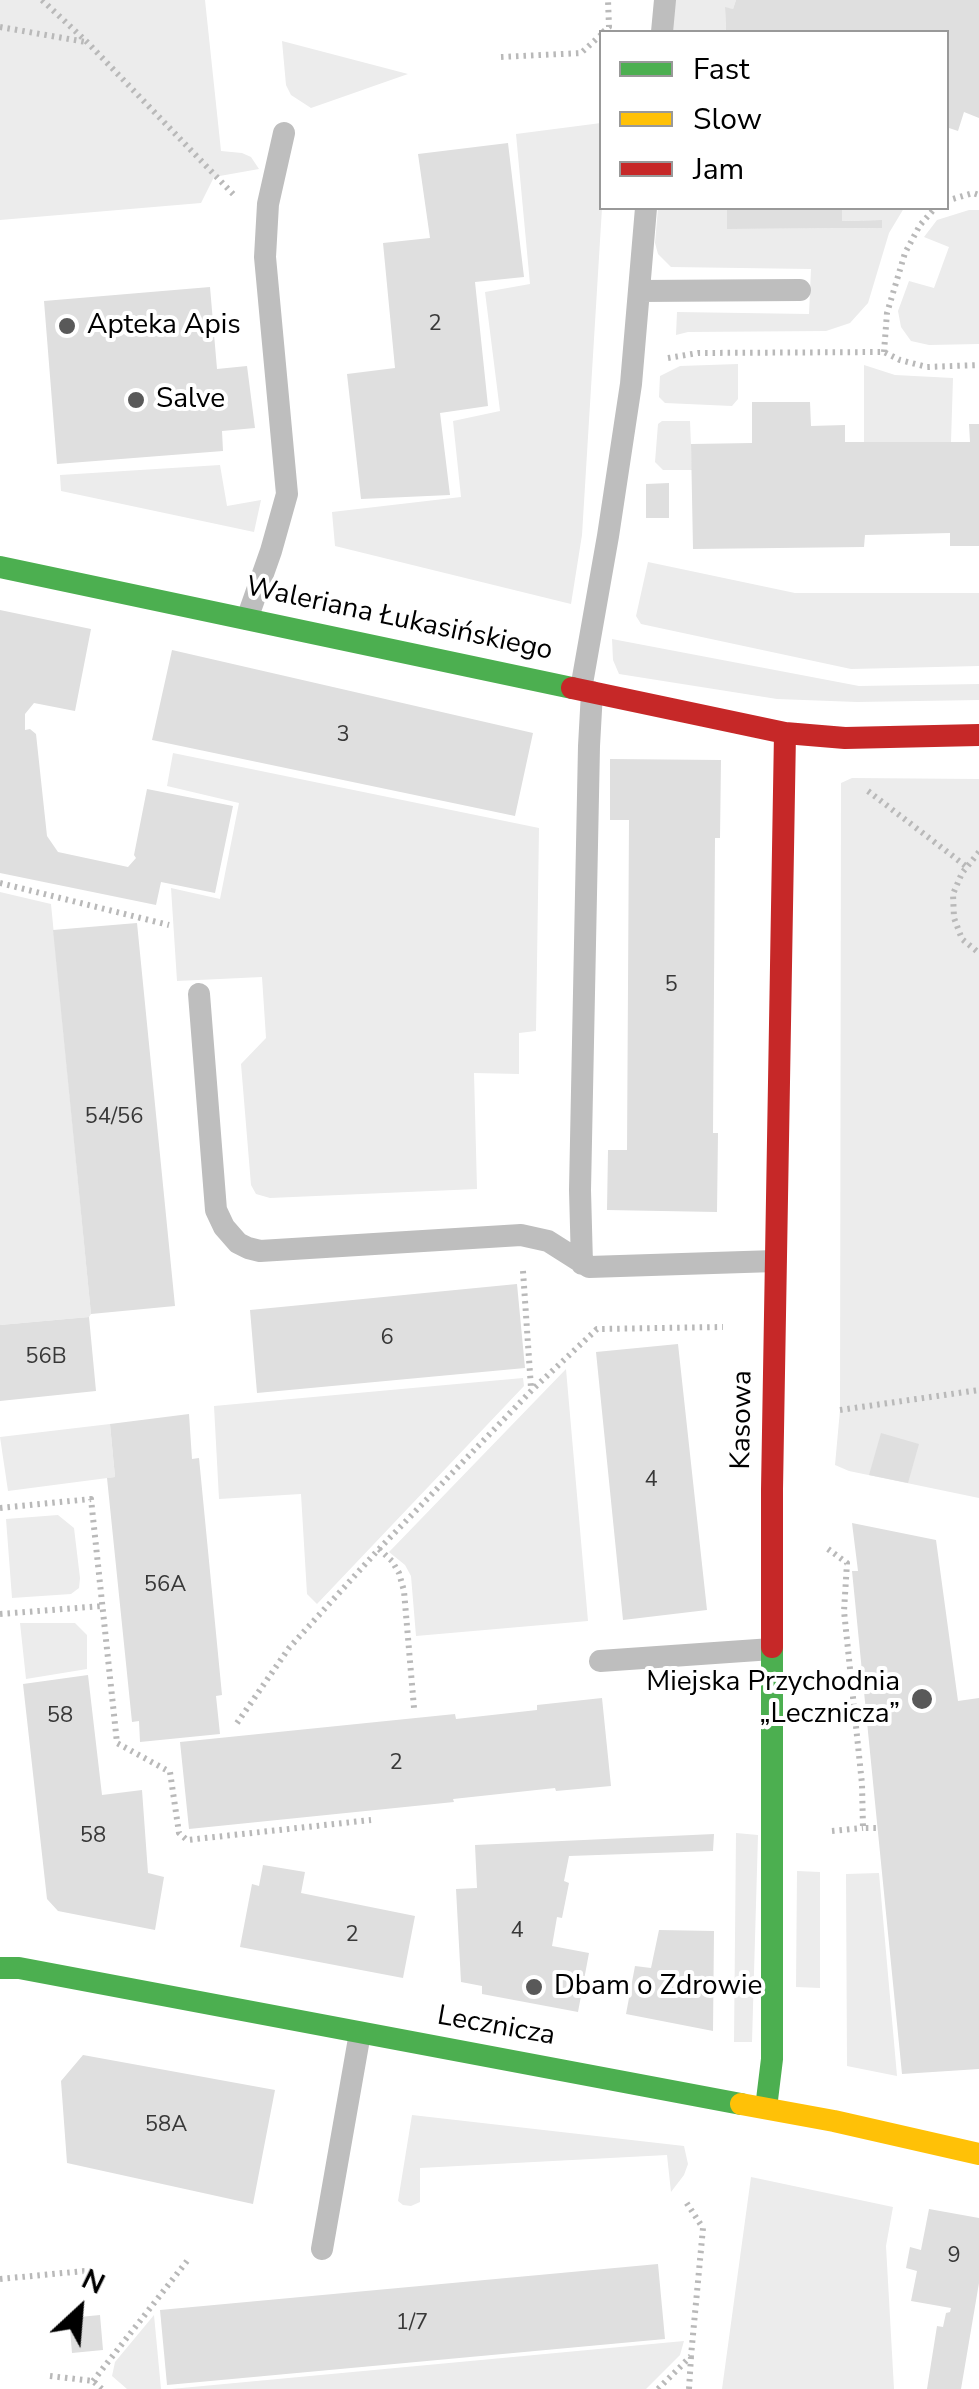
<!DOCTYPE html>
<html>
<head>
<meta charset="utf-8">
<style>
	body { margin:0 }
	#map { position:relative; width:979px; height:2389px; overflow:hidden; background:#fff; font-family:"Nunito Sans",sans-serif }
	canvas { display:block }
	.legend { position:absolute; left:599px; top:30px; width:350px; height:180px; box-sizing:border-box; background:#fff; border:2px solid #999; margin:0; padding:12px 18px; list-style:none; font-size:30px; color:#000 }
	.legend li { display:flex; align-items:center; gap:20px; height:50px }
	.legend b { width:50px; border:2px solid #999 }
	.north { position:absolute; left:30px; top:2259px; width:100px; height:100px; -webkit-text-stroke:8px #fff; paint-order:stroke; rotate:26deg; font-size:28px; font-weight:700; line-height:40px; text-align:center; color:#000 }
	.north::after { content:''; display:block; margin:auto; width:35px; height:45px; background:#000; clip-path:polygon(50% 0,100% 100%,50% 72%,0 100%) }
</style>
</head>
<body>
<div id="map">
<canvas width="979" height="2389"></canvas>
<ul class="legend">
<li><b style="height:12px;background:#4caf50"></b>Fast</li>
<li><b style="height:12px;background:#ffc107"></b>Slow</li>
<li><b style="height:12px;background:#c62828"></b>Jam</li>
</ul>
<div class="north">N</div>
</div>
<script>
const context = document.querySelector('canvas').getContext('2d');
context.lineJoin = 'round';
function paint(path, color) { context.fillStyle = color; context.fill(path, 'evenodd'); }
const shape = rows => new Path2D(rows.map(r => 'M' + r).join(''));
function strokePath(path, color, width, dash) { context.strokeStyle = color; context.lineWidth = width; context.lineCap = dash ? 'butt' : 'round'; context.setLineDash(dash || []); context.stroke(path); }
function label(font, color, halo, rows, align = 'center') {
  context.font = font + ' "Nunito Sans",sans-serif'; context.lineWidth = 8; context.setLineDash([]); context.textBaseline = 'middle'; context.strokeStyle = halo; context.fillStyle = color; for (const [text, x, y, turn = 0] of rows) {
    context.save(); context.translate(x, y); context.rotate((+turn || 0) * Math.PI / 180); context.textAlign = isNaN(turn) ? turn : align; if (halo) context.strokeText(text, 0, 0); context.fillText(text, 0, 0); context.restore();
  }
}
paint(shape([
	[0,0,205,0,221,151,242,153,251,157,259,169,214,177,201,203,0,220],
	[676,0,736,0,733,9,725,8,726,32,670,32,672,11],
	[282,41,408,74,311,108,291,95,286,85],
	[601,123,602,208,582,535,571,604,335,546,332,512,461,497,453,421,500,411,485,292,530,284,516,134],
	[658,208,727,208,727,229,881,228,881,220,842,221,842,208,904,208,889,233,868,303,850,323,826,331,688,332,676,335,677,312,809,314,811,269,671,267,658,254,655,243],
	[969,210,979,210,979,344,929,345,911,341,901,327,898,311,909,281,934,288,949,247,924,237,937,220],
	[738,364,738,399,732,406,665,403,659,397,660,376,680,366],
	[864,365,895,375,953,378,951,442,864,442],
	[662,421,690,421,692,470,663,470,655,462,658,424],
	[220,465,227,506,261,500,254,532,61,491,60,475],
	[648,562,795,593,979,593,979,666,851,669,641,624,636,616],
	[612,639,859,686,979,684,979,700,857,702,777,699,619,674,613,660],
	[173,753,539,828,536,1031,519,1033,519,1074,474,1073,477,1189,270,1198,256,1194,251,1185,241,1064,266,1038,262,977,177,981,171,888,220,899,239,803,167,786],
	[852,778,979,779,979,1498,849,1471,835,1465,840,1410,841,783],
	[0,892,51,904,91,1314,89,1317,0,1325],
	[566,1369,588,1621,416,1636,411,1576,405,1565,389,1552],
	[523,1378,524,1386,317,1604,307,1594,301,1494,219,1499,214,1406],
	[110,1424,115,1477,8,1491,0,1437],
	[58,1515,74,1528,80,1578,79,1588,71,1594,12,1598,6,1519],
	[20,1623,75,1623,87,1635,87,1669,26,1679],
	[736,1833,758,1835,752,2042,734,2042],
	[797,1871,820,1872,820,1988,796,1987],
	[879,1873,897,2076,847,2066,846,1874],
	[412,2115,684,2146,688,2164,684,2175,671,2192,667,2155,420,2168,420,2202,411,2206,403,2205,398,2201],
	[751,2177,893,2207,886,2246,894,2389,722,2389],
	[154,2315,161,2389,127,2389,112,2376,115,2362],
	[684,2341,680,2355,646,2389,171,2389]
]), '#ececec');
paint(shape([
	[736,0,979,0,979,118,964,112,958,131,946,127,946,32,726,32,725,7,733,9],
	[508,143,524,277,475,282,488,406,440,413,450,495,361,499,347,374,395,368,383,243,430,238,418,154],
	[727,208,842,208,842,221,882,220,882,228,727,229],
	[210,287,217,369,247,366,255,428,222,431,223,451,57,464,44,301],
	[752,402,810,402,811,426,845,425,845,442,970,442,969,424,979,424,979,546,950,546,950,533,865,535,864,547,693,549,691,444,752,443],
	[669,483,669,518,646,518,646,484],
	[0,610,91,629,75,711,34,703,25,714,25,730,30,729,36,734,47,836,58,852,128,867,136,858,134,855,147,789,233,806,215,893,161,882,156,905,0,873],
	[172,650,533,733,515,816,152,740],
	[610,759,721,760,720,838,715,838,713,1133,718,1133,717,1212,607,1210,608,1150,627,1150,629,820,610,820],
	[137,923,175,1306,91,1314,53,930],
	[517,1284,525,1368,257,1393,250,1310],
	[89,1317,96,1391,0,1401,0,1325],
	[678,1344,707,1610,623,1620,596,1352],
	[189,1414,192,1459,199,1458,222,1695,216,1696,220,1734,140,1742,139,1721,132,1722,107,1478,115,1477,110,1424],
	[881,1433,919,1444,908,1483,869,1475],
	[852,1523,936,1540,958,1701,979,1698,979,2069,902,2074,852,1571,858,1571],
	[88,1675,102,1795,142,1790,148,1873,164,1877,155,1930,58,1911,47,1899,23,1684],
	[602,1698,611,1786,556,1791,555,1788,453,1799,454,1802,189,1829,180,1742,455,1714,456,1719,537,1710,537,1705],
	[714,1834,713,1851,569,1856,564,1881,569,1883,562,1918,557,1917,552,1946,589,1953,578,2012,482,1994,482,1986,461,1982,456,1889,477,1888,475,1845],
	[263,1865,305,1872,301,1893,415,1916,403,1978,240,1947,252,1884,259,1886],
	[659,1930,714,1931,713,2031,626,2014,635,1966,651,1968],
	[83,2055,275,2090,253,2204,67,2163,61,2081],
	[929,2209,979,2218,979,2283,961,2389,927,2389,937,2326,943,2327,946,2313,950,2312,951,2308,911,2301,917,2271,906,2268,910,2247,921,2250],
	[658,2264,665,2339,167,2385,160,2310],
	[100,2315,103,2350,72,2353,69,2318]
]), '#dfdfdf');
strokePath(shape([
	[42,0,87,42,234,195],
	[0,27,86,42],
	[603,32,609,27,608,0],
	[501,57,581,53,602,34],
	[946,201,973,193,979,195],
	[884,352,887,313,905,253,920,225,935,208],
	[668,358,698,353,884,352,900,360,927,367,979,365],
	[868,791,967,867],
	[979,852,962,873,953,894,954,918,962,939,979,953],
	[0,883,169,925],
	[523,1271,531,1388],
	[840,1410,979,1390],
	[0,1508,91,1499,117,1743,170,1772,179,1833,187,1840,371,1820],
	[379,1549,392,1561,399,1573,404,1591,414,1708],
	[828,1549,847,1563,844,1611,862,1784,863,1828,877,1828],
	[0,1614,102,1606],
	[237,1723,289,1648,379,1549,532,1390,597,1329,723,1327],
	[832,1831,863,1828],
	[0,2279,95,2270],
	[50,2376,93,2381,102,2389],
	[93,2381,187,2261],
	[658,2389,691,2356,703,2228,686,2202],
	[689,2389,691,2357]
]), '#b9b9b9', 6, [2.5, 5]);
strokePath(shape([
	[662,32,665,0],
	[639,291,800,290],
	[247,619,271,551,287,494,265,257,268,204,284,133],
	[581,689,608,536,631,384,646,208],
	[199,994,216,1210,224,1227,238,1243,248,1248,260,1251,521,1235,548,1241,589,1267,775,1261],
	[582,1264,580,1190,589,746,592,692],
	[600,1661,772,1649],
	[322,2249,360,2033]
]), '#bebebe', 22);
strokePath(shape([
	[0,567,572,688],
	[0,1968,19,1968,741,2104],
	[766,2108,772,2059,772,1647]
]), '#4caf50', 22);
strokePath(shape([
	[741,2104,834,2121,979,2154]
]), '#ffc107', 22);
strokePath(shape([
	[572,688,785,733,845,738,979,735],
	[772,1647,772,1489,785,733]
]), '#c62828', 22);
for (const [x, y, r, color] of [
	[67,326,10,"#595959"],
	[136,400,10,"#595959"],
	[922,1699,12,"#595959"],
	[534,1987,10,"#595959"]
]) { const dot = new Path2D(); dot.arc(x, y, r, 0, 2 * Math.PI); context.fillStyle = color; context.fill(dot); strokePath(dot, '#fff', 4); }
label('22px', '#383838', null, [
	["2",435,325],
	["3",343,736],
	["5",671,986],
	["54/56",114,1118],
	["6",387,1339],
	["56B",46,1358],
	["4",651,1481],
	["56A",165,1586],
	["58",60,1717],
	["2",396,1764],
	["58",93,1837],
	["4",517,1932],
	["2",352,1936],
	["58A",166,2126],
	["9",954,2257],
	["1/7",412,2324]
]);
label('28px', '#000', '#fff', [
	["Apteka Apis",87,326],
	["Salve",156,400],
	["Miejska Przychodnia",900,1683,"right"],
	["„Lecznicza”",900,1715,"right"],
	["Dbam o Zdrowie",554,1987]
], 'left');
label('28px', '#000', '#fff', [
	["Waleriana Łukasińskiego",399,620,12],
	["Kasowa",743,1420,-89],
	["Lecznicza",496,2027,10]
]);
</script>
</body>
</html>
